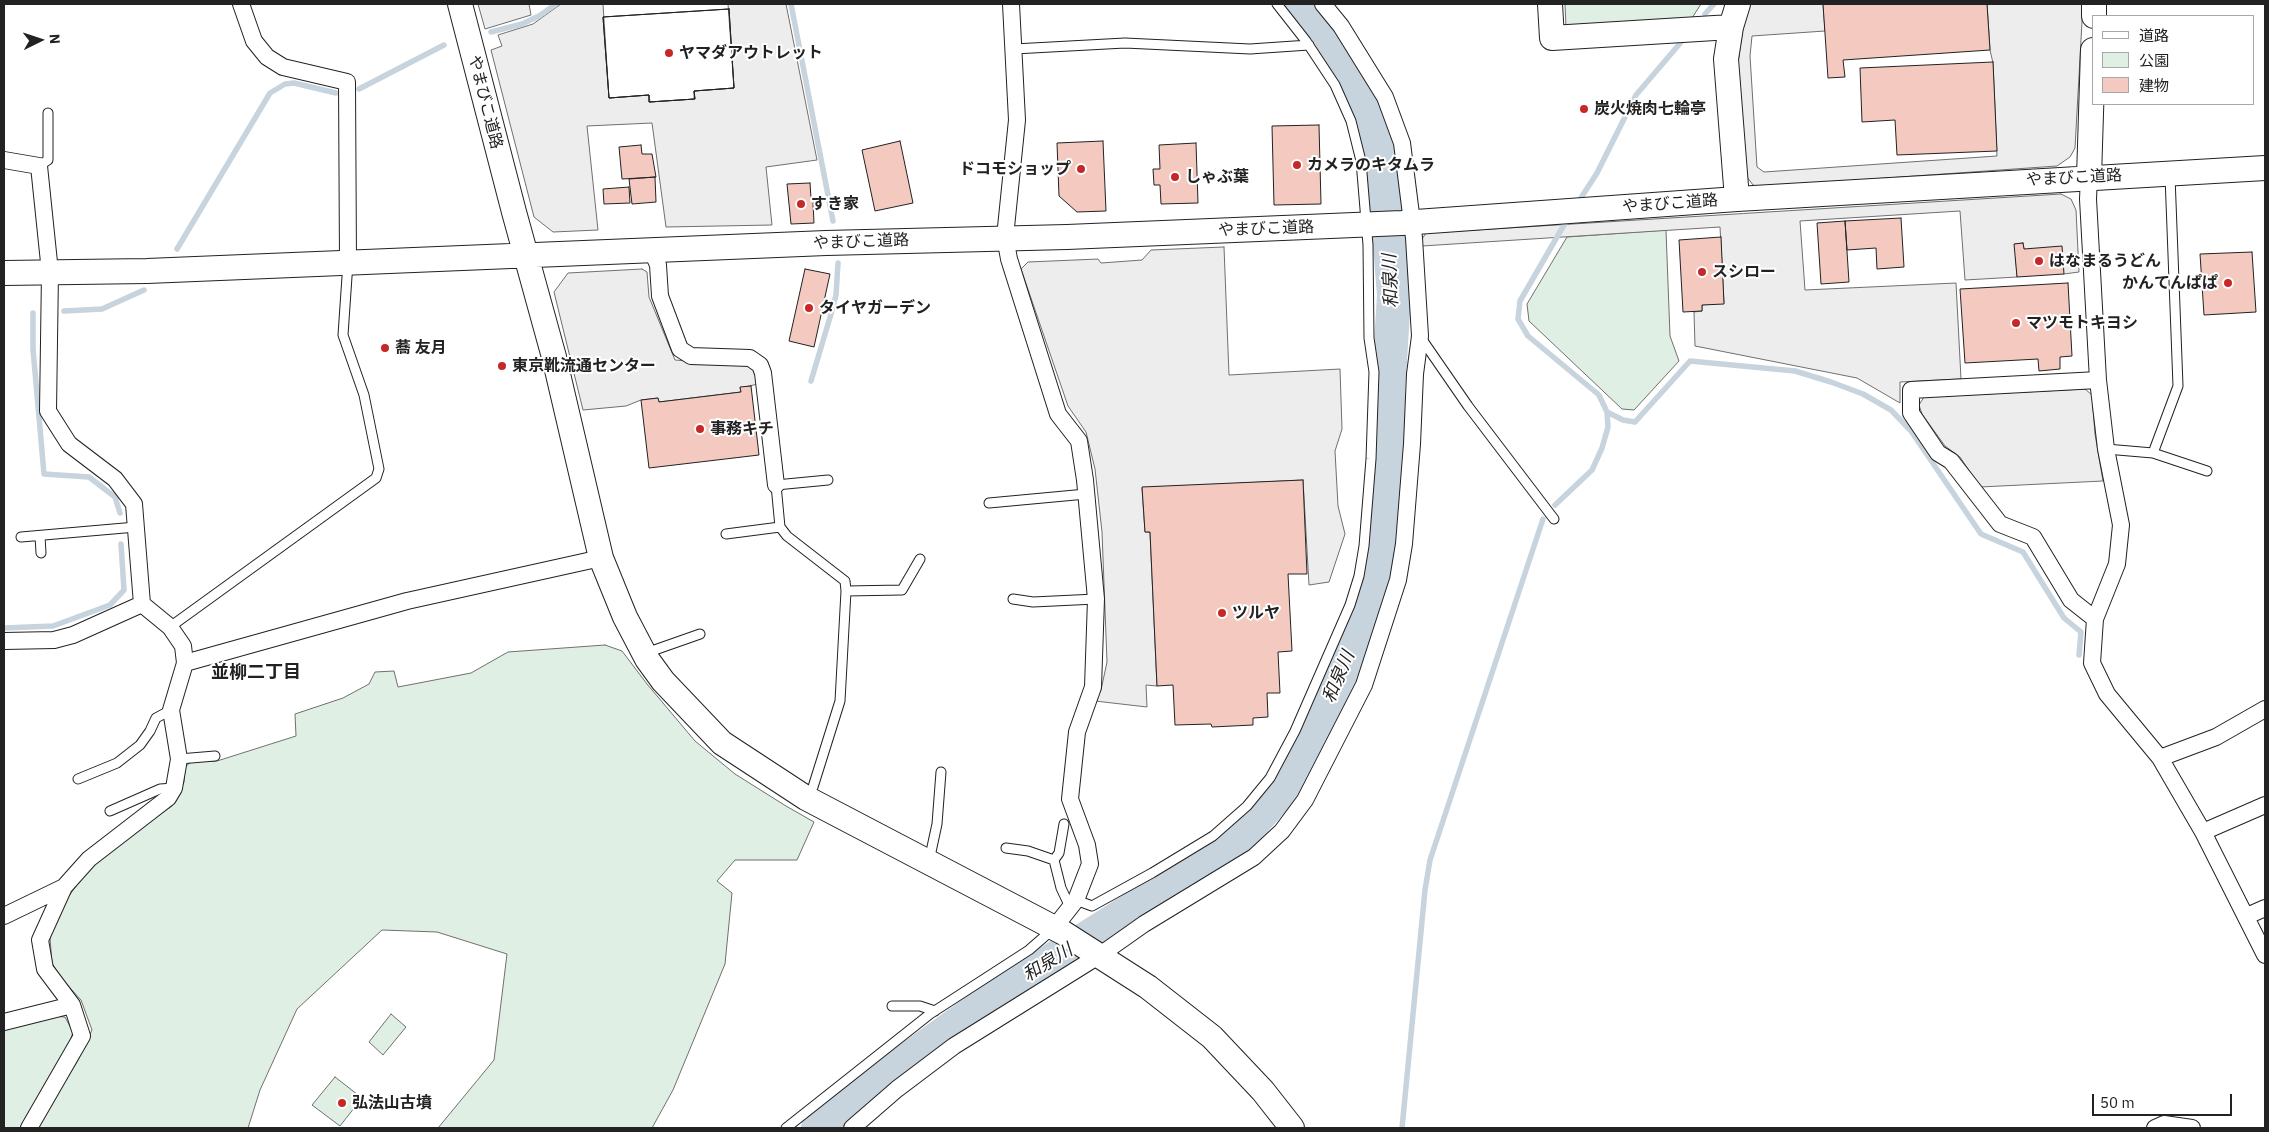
<!DOCTYPE html>
<html>
<head>
<meta charset="utf-8">
<style>
	body { margin:0 }
	#map { position:relative; width:2269px; height:1132px; overflow:hidden; background:#fff; font-family:"IBM Plex Sans","Noto Sans JP",sans-serif }
	canvas { display:block }
	.frame { position:absolute; inset:0; border:5px solid #222; pointer-events:none }
	.legend { position:absolute; left:2092px; top:15px; width:162px; height:90px; box-sizing:border-box; background:#fff; border:1px solid #a7a7a7; margin:0; padding:6px 9px; list-style:none; font-size:15px; color:#222 }
	.legend li { display:flex; align-items:center; gap:10px; height:25px }
	.legend b { width:25px; border:1px solid #a7a7a7 }
	.north { position:absolute; left:15px; top:15px; width:50px; height:50px; -webkit-text-stroke:4px #fff; paint-order:stroke; rotate:86deg; font-size:14px; font-weight:700; line-height:20px; text-align:center; color:#222 }
	.north::after { content:''; display:block; margin:auto; width:18px; height:22px; background:#222; clip-path:polygon(50% 0,100% 100%,50% 72%,0 100%) }
	.scale { position:absolute; left:2092px; top:1094px; width:140px; height:22px; box-sizing:border-box; border:2px solid #222; border-top:0; padding-left:6px; font-size:15px; line-height:18px; white-space:nowrap; color:#222; -webkit-text-stroke:4px #fff; paint-order:stroke }
</style>
</head>
<body>
<div id="map">
<canvas width="2269" height="1132"></canvas>
<div class="frame"></div>
<ul class="legend">
<li><b style="height:6px;background:#fff"></b>道路</li>
<li><b style="height:14px;background:#e0efe3"></b>公園</li>
<li><b style="height:14px;background:#f3c9c0"></b>建物</li>
</ul>
<div class="north">N</div>
<div class="scale">50 m</div>
</div>
<script>
const context = document.querySelector('canvas').getContext('2d');
context.lineJoin = 'round';
function paint(path, color) { context.fillStyle = color; context.fill(path, 'evenodd'); }
const shape = rows => new Path2D(rows.map(r => 'M' + r).join(''));
function strokePath(path, color, width, dash) { context.strokeStyle = color; context.lineWidth = width; context.lineCap = dash ? 'butt' : 'round'; context.setLineDash(dash || []); context.stroke(path); }
function label(font, color, halo, rows, align = 'center') {
  context.font = font + ' "IBM Plex Sans","Noto Sans JP",sans-serif'; context.lineWidth = 4; context.setLineDash([]); context.textBaseline = 'middle'; context.strokeStyle = halo; context.fillStyle = color; for (const [text, x, y, turn = 0] of rows) {
    context.save(); context.translate(x, y); context.rotate((+turn || 0) * Math.PI / 180); context.textAlign = isNaN(turn) ? turn : align; if (halo) context.strokeText(text, 0, 0); context.fillText(text, 0, 0); context.restore();
  }
}
const green = shape([
	[1565,4,1701,4,1692,18,1566,27,1565,4],
	[1666,230,1670,336,1679,361,1634,410,1622,409,1529,321,1527,304,1567,237,1666,230],
	[605,645,622,651,647,684,695,741,735,774,786,806,814,822,797,860,735,860,717,881,732,893,725,964,673,1090,652,1128,438,1128,494,1060,507,954,437,932,382,930,297,1009,260,1090,248,1128,37,1128,78,1060,92,1030,81,1000,61,978,52,963,50,938,61,907,84,875,106,852,172,806,184,782,185,767,191,762,217,761,296,736,295,714,343,698,369,684,375,672,394,671,398,687,471,673,508,652,605,645],
	[391,1014,406,1027,383,1055,369,1042,391,1014],
	[53,1016,65,1017,73,1032,64,1059,21,1128,4,1128,4,1028,53,1016],
	[335,1077,362,1098,340,1126,312,1105,335,1077]
]);
paint(green, '#e0efe3');
strokePath(green, '#6f6f6f', 1);
const parking = shape([
	[478,4,529,4,531,15,485,29,478,4],
	[561,4,603,4,609,98,649,95,650,102,694,99,694,91,734,88,728,4,786,4,817,160,766,167,772,225,666,227,652,123,587,126,598,230,553,232,534,217,491,50,502,46,498,35,533,24,561,4],
	[1749,4,1823,4,1825,31,1752,36,1750,56,1757,167,1764,172,1997,156,1993,63,1990,50,1987,4,2083,4,2075,148,2070,157,2057,166,1759,187,1753,185,1747,177,1738,63,1744,20,1749,4],
	[2061,194,2071,199,2076,210,2079,272,2064,274,2024,249,2023,243,2015,244,2017,277,1965,280,1960,211,1800,221,1805,290,1956,283,1961,379,1900,382,1900,403,1857,378,1695,346,1694,312,1702,311,1702,305,1724,303,1720,227,1422,246,1422,239,1426,233,2061,194],
	[1224,247,1229,375,1340,369,1342,429,1335,451,1338,506,1345,534,1329,582,1309,585,1303,480,1142,488,1145,532,1150,532,1157,686,1146,685,1147,707,1095,701,1101,690,1107,662,1102,532,1095,469,1086,432,1068,406,1021,269,1028,262,1098,259,1101,263,1142,260,1151,250,1224,247],
	[642,269,647,272,649,297,675,360,743,365,756,369,758,384,740,388,741,392,659,402,658,398,641,400,626,406,583,410,554,292,568,273,642,269],
	[2085,389,2092,395,2095,434,2103,481,1980,487,1960,457,1945,446,1922,414,1919,405,1924,397,2085,389]
]);
paint(parking, '#ededed');
strokePath(parking, '#6f6f6f', 1);
strokePath(shape([
	[791,4,833,221],
	[1705,14,1714,4],
	[491,32,522,24,539,16,556,4],
	[359,89,444,45],
	[1577,204,1597,173,1636,95,1682,41],
	[1568,218,1520,301,1518,319,1528,336,1599,395,1607,412,1623,420,1635,422,1690,361,1795,371,1831,382,1863,394,1891,410,1911,431,1981,534,2023,552,2064,618,2081,632,2079,655],
	[177,249,270,93,285,84,294,83,336,93],
	[64,311,102,309,144,290],
	[33,313,33,349,44,474,89,477,115,497,120,513],
	[811,381,831,314,836,295,838,263],
	[1555,505,1592,470,1602,448,1608,427,1607,412],
	[4,628,53,626,110,605,124,590,121,544],
	[1402,1128,1425,890,1430,860,1543,519]
]), '#c7d3dd', 5.5);
strokePath(shape([
	[818,1128,852,1100,1003,991,1232,846,1285,787,1305,754,1335,688,1366,613,1379,573,1387,519,1388,394,1394,295,1386,196,1372,121,1346,67,1302,4]
]), '#c7d3dd', 34);
const building = shape([
	[1823,4,1987,4,1990,50,1843,60,1845,77,1828,78,1823,4],
	[729,9,734,88,694,91,695,99,649,102,649,95,609,98,603,17,729,9],
	[729,9,734,88,694,91,695,99,649,102,649,95,609,98,603,17,729,9],
	[1993,62,1997,151,1897,155,1895,120,1862,122,1860,68,1993,62],
	[1319,125,1321,204,1274,205,1272,126,1319,125],
	[900,141,913,203,875,211,862,150,900,141],
	[1103,141,1106,211,1077,212,1059,196,1057,143,1103,141],
	[1196,143,1198,203,1161,204,1160,185,1154,185,1153,169,1160,169,1159,145,1196,143],
	[641,145,642,154,652,154,656,177,622,179,619,147,641,145],
	[655,177,656,202,632,204,629,179,655,177],
	[810,183,811,198,816,198,816,203,813,203,814,223,791,224,787,184,810,183],
	[629,187,630,203,604,204,603,189,629,187],
	[1901,218,1904,267,1877,269,1876,248,1847,250,1845,221,1901,218],
	[1845,221,1849,282,1821,284,1817,223,1845,221],
	[1721,237,1724,304,1702,305,1702,311,1683,312,1679,240,1721,237],
	[2023,243,2024,249,2062,246,2064,274,2017,277,2014,244,2023,243],
	[2252,252,2256,312,2204,315,2200,254,2252,252],
	[805,269,830,274,814,347,789,341,805,269],
	[2068,283,2072,356,2060,357,2060,369,2039,371,2038,359,1965,363,1960,289,2068,283],
	[751,386,759,455,649,468,641,400,658,398,659,402,741,392,740,387,751,386],
	[1303,480,1307,574,1288,574,1292,651,1278,652,1280,693,1267,693,1268,717,1253,718,1253,725,1212,727,1211,724,1175,725,1173,685,1157,686,1150,532,1145,532,1142,487,1303,480]
]);
paint(building, '#f3c9c0');
strokePath(building, '#222', 1);
const lane = shape([
	[1014,49,1125,43,1250,49,1309,45],
	[39,166,48,160,48,113],
	[1421,338,1468,406,1554,519],
	[2106,449,2153,453,2207,471],
	[2153,453,2178,386,2170,176],
	[989,503,1086,494],
	[780,527,787,536,845,581,846,591,902,590,920,559],
	[726,534,780,527,776,485,828,480],
	[40,536,41,553],
	[21,537,136,527],
	[1013,599,1033,602,1096,599],
	[170,627,376,478,379,469,364,395,343,335,348,262],
	[646,653,700,634],
	[179,759,215,756],
	[78,779,117,763,140,745,150,731,156,718,171,710],
	[806,797,813,787,840,701,846,591],
	[110,811,160,789,174,788],
	[1006,848,1028,851,1054,860,1061,888,1070,907],
	[1054,860,1059,853,1064,824],
	[929,861,937,824,941,772],
	[1076,900,1092,906,1152,873,1213,836,1247,806,1270,778,1295,731,1350,605,1359,576,1364,546,1371,459,1374,372,1369,338,1368,245,1361,161,1351,121,1335,85,1306,41,1277,4],
	[892,1006,920,1006,935,1011],
	[786,1128,930,1014,1029,950,1052,930]
]);
const street = shape([
	[241,4,254,41,267,57,283,67,347,82,348,262],
	[1011,4,1017,120,1005,237,1009,259,1058,414,1079,441,1085,480,1096,599,1093,687,1077,732,1070,799,1087,845,1090,864,1076,900,1054,928],
	[4,160,39,166,50,272,48,411,69,444,115,479,134,504,142,604,170,627,183,646,185,663,171,710,179,759,174,788,168,798,89,859,64,887,40,940,45,969,72,1005,82,1036,29,1128],
	[2089,177,2088,199,2098,380,2106,449,2121,525,2117,564,2095,619,2092,663,2107,694,2160,758,2203,832,2265,955],
	[652,251,658,265,660,296,680,349,691,356,750,358,760,365,763,373,776,485],
	[2095,619,2071,600,2033,537,2000,524,1951,461,1938,453,1911,413,1911,390,2098,380],
	[4,641,54,640,73,635,142,604],
	[185,663,407,601,601,558],
	[2160,758,2216,737,2265,709],
	[2203,832,2265,805],
	[4,916,64,887],
	[2247,916,2265,908],
	[4,1022,72,1005],
	[852,1128,897,1089,954,1046,1100,955,1144,924,1254,857,1282,831,1305,800,1364,685,1398,580,1404,544,1412,444,1415,374,1420,336,1414,238,1402,143,1385,97,1341,26,1323,4],
	[2155,1128,2164,1124,2192,1128]
]);
const secondary = shape([
	[460,4,514,212,554,357,601,558,625,617,647,659,663,681,722,743,806,798,1062,932,1148,987,1212,1037,1263,1091,1292,1128],
	[1550,4,1552,38,1731,27],
	[2094,16,2094,4],
	[2089,177,2093,50],
	[1737,199,1726,59,1731,27,1738,4],
	[4,273,147,271,826,243,1067,237,1402,223,1737,199,2265,168]
]);
strokePath(lane, '#222', 11);
strokePath(street, '#222', 18);
strokePath(secondary, '#222', 26);
strokePath(lane, '#fff', 9);
strokePath(street, '#fff', 16);
strokePath(secondary, '#fff', 24);
for (const [x, y, r, color] of [
	[669,53,5,"#c62828"],
	[1584,109,5,"#c62828"],
	[1297,165,5,"#c62828"],
	[1081,169,5,"#c62828"],
	[1175,177,5,"#c62828"],
	[801,204,5,"#c62828"],
	[2039,261,5,"#c62828"],
	[1702,272,5,"#c62828"],
	[2228,283,5,"#c62828"],
	[809,308,5,"#c62828"],
	[2016,323,5,"#c62828"],
	[385,348,5,"#c62828"],
	[502,366,5,"#c62828"],
	[700,429,5,"#c62828"],
	[1222,613,5,"#c62828"],
	[342,1103,5,"#c62828"]
]) { const dot = new Path2D(); dot.arc(x, y, r, 0, 2 * Math.PI); context.fillStyle = color; context.fill(dot); strokePath(dot, '#fff', 2); }
label('bold 16px', '#222', '#fff', [
	["ヤマダアウトレット",679,53],
	["炭火焼肉七輪亭",1594,109],
	["カメラのキタムラ",1307,165],
	["ドコモショップ",1071,169,"right"],
	["しゃぶ葉",1185,177],
	["すき家",811,204],
	["はなまるうどん",2049,261],
	["スシロー",1712,272],
	["かんてんぱぱ",2218,283,"right"],
	["タイヤガーデン",819,308],
	["マツモトキヨシ",2026,323],
	["蕎 友月",395,348],
	["東京靴流通センター",512,366],
	["事務キチ",710,429],
	["ツルヤ",1232,613],
	["弘法山古墳",352,1103]
], 'left');
label('16px', '#222', '#fff', [
	["やまびこ道路",485,102,76],
	["やまびこ道路",2074,178,-3],
	["やまびこ道路",1670,204,-4],
	["やまびこ道路",1266,229,-2],
	["やまびこ道路",861,242,-2]
]);
label('italic 18px', '#222', '#fff', [
	["和泉川",1391,281,-92],
	["和泉川",1339,677,-67],
	["和泉川",1048,963,-32]
]);
label('bold 18px', '#222', '#fff', [
	["並柳二丁目",256,673]
]);
</script>
</body>
</html>
